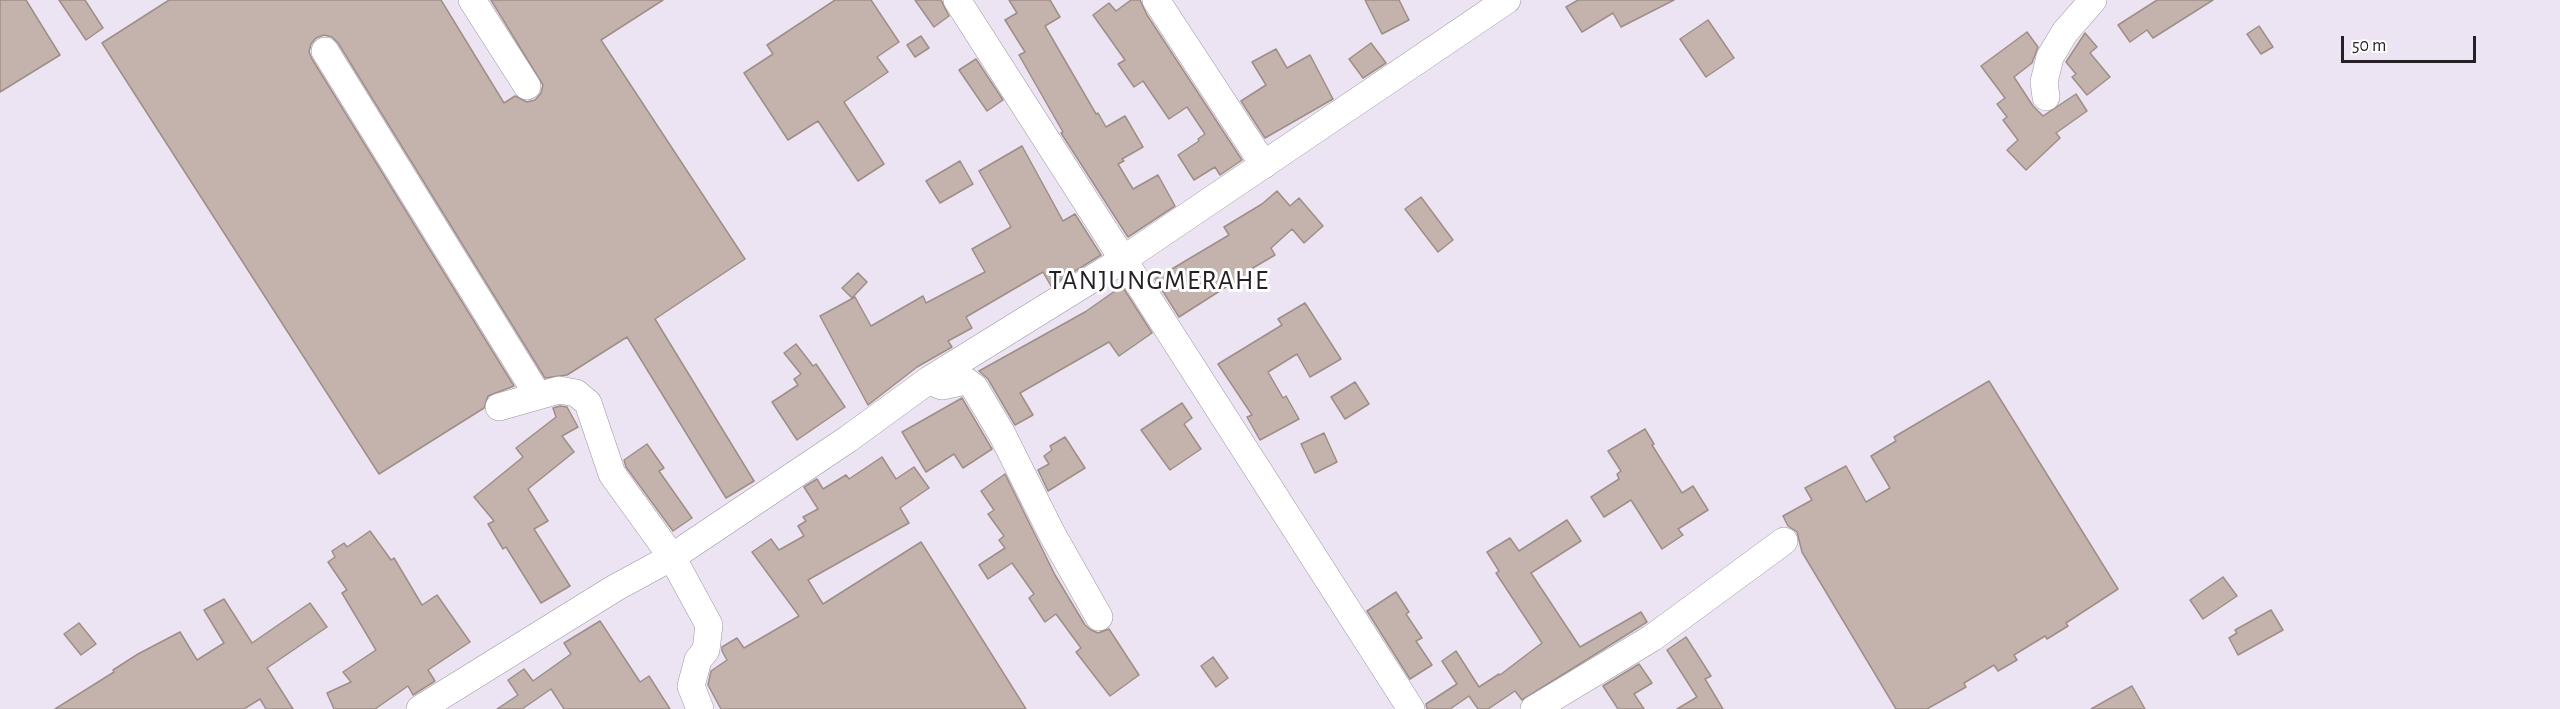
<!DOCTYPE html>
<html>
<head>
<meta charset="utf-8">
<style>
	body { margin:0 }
	#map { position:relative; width:2560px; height:709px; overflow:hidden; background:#ede4f3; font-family:"Alegreya Sans",sans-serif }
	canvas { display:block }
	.scale { position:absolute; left:2341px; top:36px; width:135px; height:27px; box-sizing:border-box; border:3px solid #242025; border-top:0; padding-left:8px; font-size:18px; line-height:21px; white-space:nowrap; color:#242025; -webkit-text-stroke:4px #fff; paint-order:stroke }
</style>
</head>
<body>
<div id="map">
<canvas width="2560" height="709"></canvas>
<div class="scale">50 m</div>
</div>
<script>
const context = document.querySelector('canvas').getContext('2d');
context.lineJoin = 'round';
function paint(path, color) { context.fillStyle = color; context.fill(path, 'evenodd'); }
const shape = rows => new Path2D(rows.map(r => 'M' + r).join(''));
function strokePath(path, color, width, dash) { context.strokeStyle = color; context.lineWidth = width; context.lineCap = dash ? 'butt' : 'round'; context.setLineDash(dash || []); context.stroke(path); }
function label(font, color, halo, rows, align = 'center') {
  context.font = font + ' "Alegreya Sans",sans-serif'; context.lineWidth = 6; context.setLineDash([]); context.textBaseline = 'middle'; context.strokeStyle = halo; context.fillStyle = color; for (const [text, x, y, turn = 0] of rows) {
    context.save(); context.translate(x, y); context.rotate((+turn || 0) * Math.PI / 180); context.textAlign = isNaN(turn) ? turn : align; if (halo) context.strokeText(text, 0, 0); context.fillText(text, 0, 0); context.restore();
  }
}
const building = shape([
	[0,0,26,0,60,55,0,92,0,0],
	[59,0,85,0,103,28,86,40,59,0],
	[169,0,441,0,504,103,515,96,527,102,535,100,541,93,543,85,491,0,663,0,601,40,745,259,655,319,754,481,726,498,627,337,567,375,545,378,338,43,332,37,324,35,316,38,311,44,309,52,312,59,514,386,488,396,484,408,379,474,102,43,169,0],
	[835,0,871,0,899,42,877,57,888,72,844,102,884,164,858,181,818,121,788,140,744,73,773,54,767,45,835,0],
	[915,0,941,0,949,16,934,27,915,0],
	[1009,0,1050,0,1060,17,1045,26,1096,114,1098,113,1106,127,1125,116,1143,147,1122,159,1124,161,1118,164,1133,189,1158,175,1175,206,1128,237,1061,133,1063,132,1019,55,1025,52,1005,20,1017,13,1009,0],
	[1131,0,1140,0,1147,15,1242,160,1220,175,1215,167,1194,180,1178,155,1199,141,1198,139,1205,134,1187,107,1169,119,1143,81,1134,87,1118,64,1125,60,1093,15,1109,3,1116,11,1131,0],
	[1365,0,1399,0,1409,20,1382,34,1365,0],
	[1578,0,1674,0,1621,27,1613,13,1582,32,1566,7,1578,0],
	[2157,0,2213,0,2153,38,2147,30,2130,42,2118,25,2157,0],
	[1708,20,1734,58,1706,77,1680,39,1708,20],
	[2259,26,2273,47,2261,54,2247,34,2259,26],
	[2027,32,2038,47,2032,63,2014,77,2033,106,2043,116,2076,94,2087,111,2056,133,2060,138,2026,170,2007,150,2018,140,2003,120,2007,117,1997,104,2005,98,1981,66,2027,32],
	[2085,33,2097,47,2090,53,2110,77,2087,95,2072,77,2076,74,2066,62,2085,33],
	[921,36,929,48,915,57,907,45,921,36],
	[1371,43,1386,63,1363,78,1349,59,1371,43],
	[1276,49,1287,68,1310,55,1333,99,1265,138,1241,101,1266,85,1252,62,1276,49],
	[976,59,1003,100,987,111,959,70,976,59],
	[1022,146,1063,221,1075,214,1101,255,1051,286,1043,272,966,317,972,328,948,341,952,347,917,367,868,405,820,316,855,297,871,326,923,296,926,303,985,272,972,249,1011,227,979,171,1022,146],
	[960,161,973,184,940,203,926,181,960,161],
	[1277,191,1290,206,1299,198,1323,226,1304,243,1292,229,1271,248,1275,255,1246,272,1248,276,1226,287,1179,317,1155,279,1229,235,1224,227,1262,204,1277,191],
	[1421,197,1453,240,1438,252,1405,209,1421,197],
	[858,273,867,282,852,298,842,288,858,273],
	[1122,286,1152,333,1119,356,1109,342,1020,393,1033,415,1015,425,988,379,979,371,1085,312,1122,286],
	[1305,303,1341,359,1310,377,1297,354,1268,372,1283,398,1286,396,1299,419,1260,440,1247,417,1252,415,1218,364,1282,325,1278,319,1305,303],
	[796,344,813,366,816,364,845,407,797,440,772,402,798,385,794,379,801,374,784,353,796,344],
	[1989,381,2118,589,2066,623,2068,626,2047,639,2045,636,2014,655,2017,660,1998,671,1994,665,1964,683,1966,687,1927,709,1896,709,1802,552,1797,532,1788,526,1783,516,1812,500,1805,488,1846,466,1866,502,1890,488,1871,456,1896,441,1894,437,1989,381],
	[1355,382,1369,404,1345,419,1331,397,1355,382],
	[962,398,992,449,963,468,954,454,926,472,902,432,962,398],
	[1182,403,1192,418,1184,424,1201,449,1170,470,1141,430,1182,403],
	[560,406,567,407,578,427,562,436,574,452,528,489,548,521,534,529,570,586,541,603,506,547,503,549,488,524,494,521,474,497,523,457,516,448,556,417,553,408,560,406],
	[1645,429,1654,444,1652,445,1682,493,1693,486,1708,510,1678,529,1683,535,1662,549,1631,500,1604,517,1591,497,1619,479,1617,474,1621,471,1608,451,1645,429],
	[1324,433,1337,462,1315,473,1301,444,1324,433],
	[1065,437,1085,468,1048,491,1038,470,1049,464,1044,456,1052,450,1050,446,1065,437],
	[647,444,664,468,659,471,692,518,673,531,626,467,624,460,647,444],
	[882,457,896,479,914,467,929,488,900,508,909,523,808,580,823,604,921,542,1026,709,721,709,708,685,711,671,727,660,722,651,722,647,737,638,744,648,799,616,752,552,771,539,779,550,804,536,798,526,806,521,803,517,818,509,804,487,817,479,823,489,846,475,849,479,882,457],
	[1005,474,1055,575,1085,625,1091,630,1098,633,1109,629,1139,675,1110,696,1076,652,1081,648,1056,614,1045,622,1029,598,1034,594,1012,563,988,579,979,565,1005,548,999,540,1004,536,988,514,994,510,981,491,1005,474],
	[1567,520,1581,541,1531,573,1580,647,1641,612,1647,622,1522,700,1515,691,1488,709,1478,709,1469,696,1450,709,1427,709,1426,704,1457,684,1442,661,1456,651,1479,687,1499,674,1500,675,1542,643,1496,573,1499,571,1487,552,1510,538,1519,551,1567,520],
	[370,531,391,560,394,558,422,605,437,595,470,642,428,670,435,681,413,695,408,686,375,709,334,709,327,693,351,682,343,672,376,650,342,593,347,590,328,562,335,557,332,551,344,543,347,547,370,531],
	[2223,577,2237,596,2203,619,2190,600,2223,577],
	[1396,592,1409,612,1406,614,1422,638,1416,641,1432,665,1410,679,1367,611,1396,592],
	[224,599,252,643,310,603,327,627,267,668,293,709,266,709,260,699,244,709,55,709,114,672,113,670,138,654,180,632,197,660,224,643,204,610,224,599],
	[2271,610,2283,630,2238,655,2229,638,2237,633,2235,630,2271,610],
	[600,621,640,682,649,676,670,709,564,709,551,689,522,709,497,709,518,695,508,680,524,669,533,681,571,654,564,643,600,621],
	[79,623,96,644,81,655,64,634,79,623],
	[1686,637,1711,676,1705,679,1723,709,1677,709,1697,697,1667,650,1686,637],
	[1213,657,1228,678,1216,687,1201,666,1213,657],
	[1639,664,1652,683,1634,694,1644,709,1618,709,1603,686,1639,664],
	[2132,686,2145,709,2091,709,2132,686]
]);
paint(building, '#c4b3ad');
strokePath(building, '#9e8e87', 1.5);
const minor = shape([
	[472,0,527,86],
	[957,0,1411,709],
	[1156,0,1264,165],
	[325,51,537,394],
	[2046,97,2044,82,2050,57,2065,32,2093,0],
	[930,381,942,386,966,381,974,387,1002,434,1052,534,1099,617],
	[499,407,559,390,576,393,588,403,612,474,672,557,709,625,706,650,698,660,691,686,700,709],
	[420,709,615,588,672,557,848,439,929,380,1124,259,1507,0],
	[1534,709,1652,638,1784,541]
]);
strokePath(minor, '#9c94a1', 28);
strokePath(minor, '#fff', 27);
context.letterSpacing = '1.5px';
label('27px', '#242025', '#fff', [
	["TANJUNGMERAHE",1159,281]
]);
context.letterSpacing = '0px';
</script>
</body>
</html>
